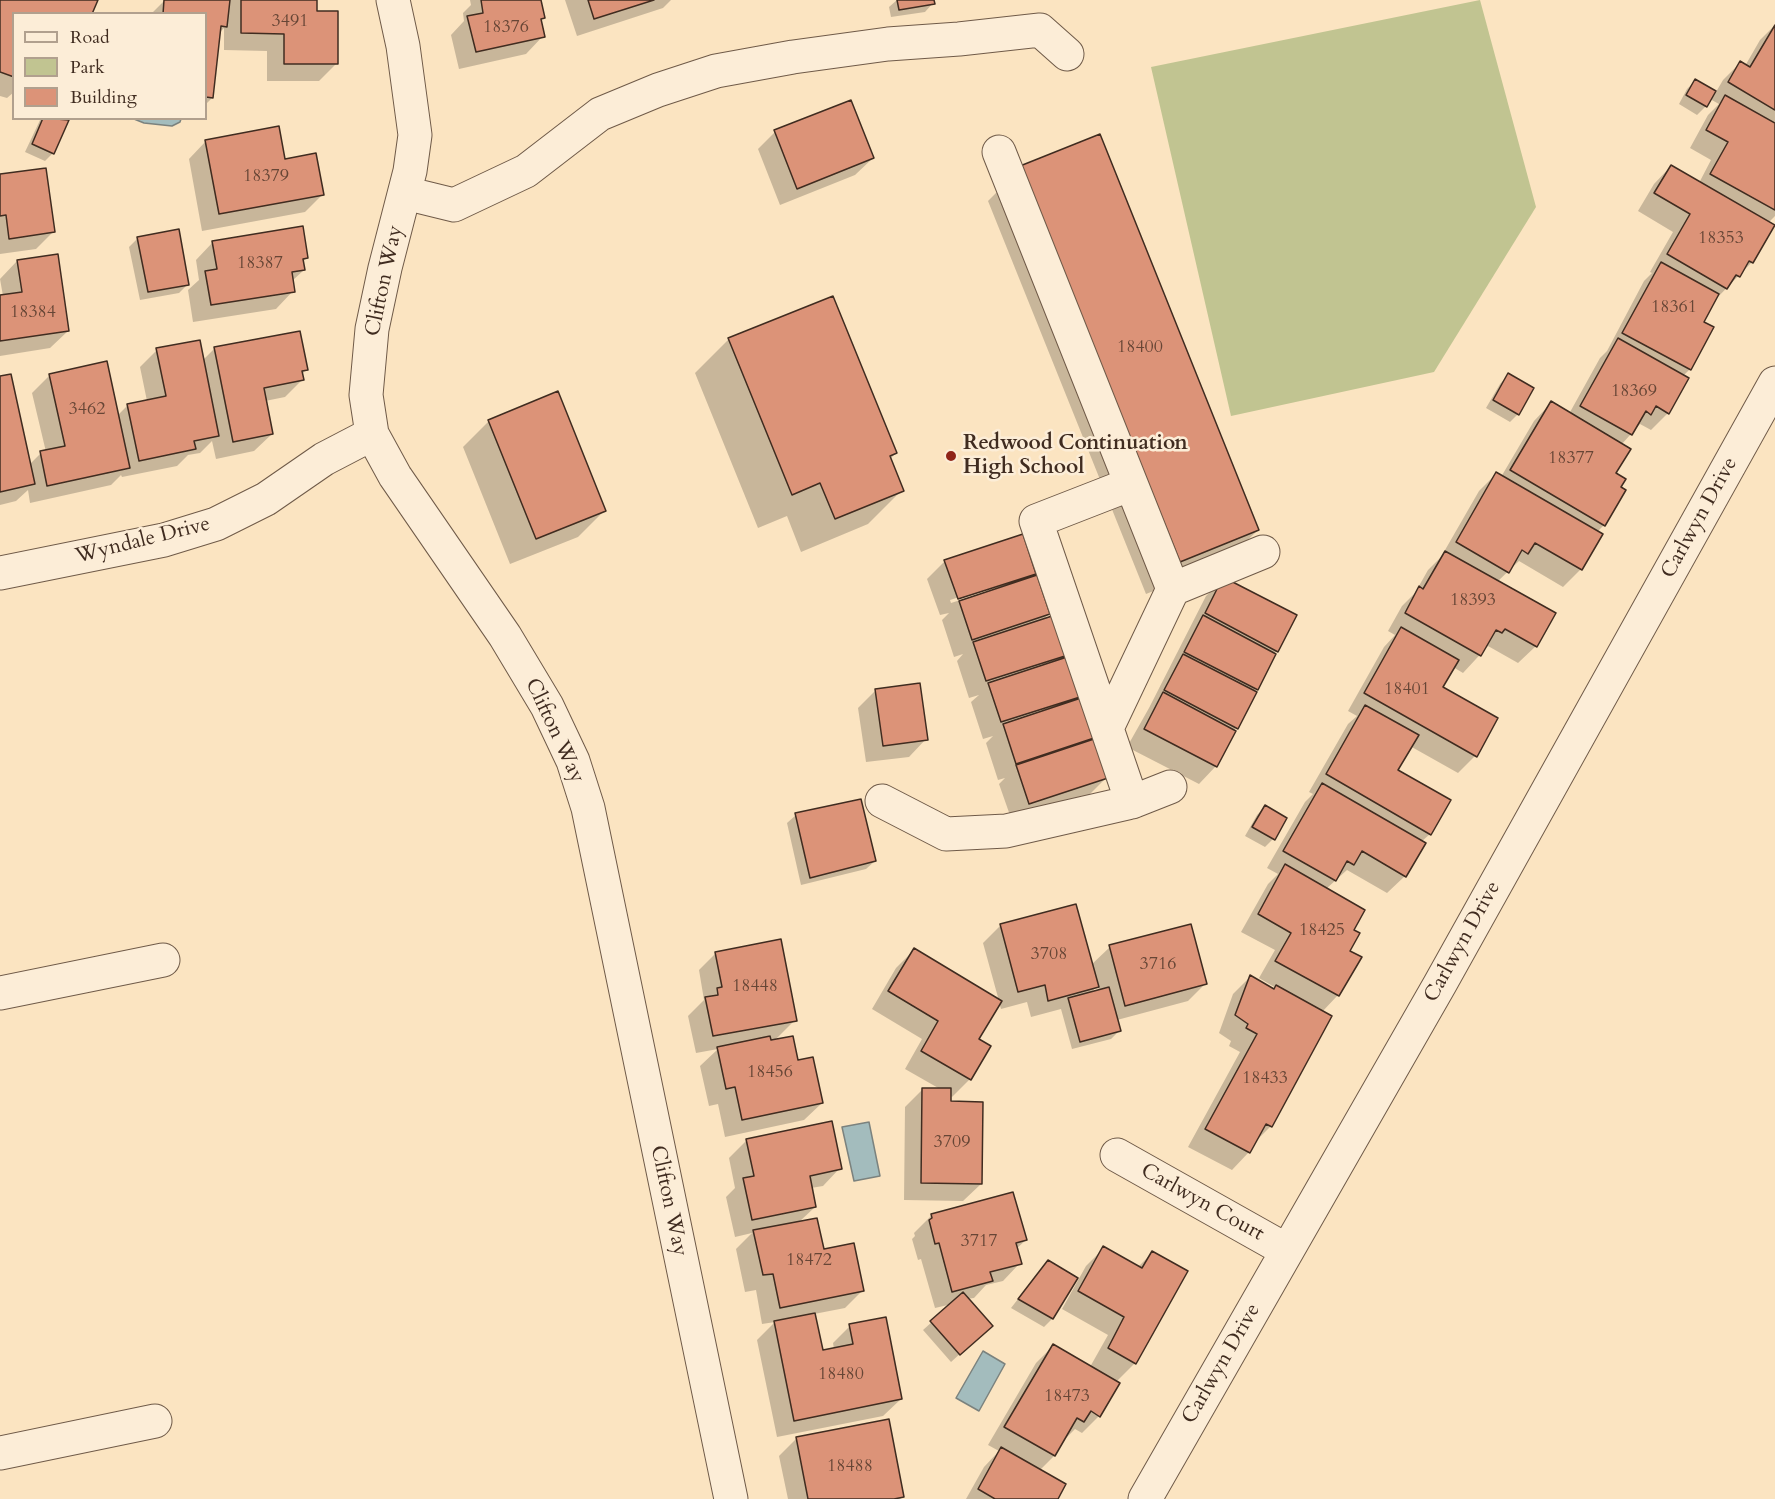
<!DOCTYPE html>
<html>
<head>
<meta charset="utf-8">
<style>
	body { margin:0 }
	#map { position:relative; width:1775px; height:1499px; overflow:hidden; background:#fbe4c1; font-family:Cardo,serif }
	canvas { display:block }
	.legend { position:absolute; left:12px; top:12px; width:195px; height:108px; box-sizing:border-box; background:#fcedd7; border:2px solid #b1a08e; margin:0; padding:8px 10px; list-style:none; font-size:18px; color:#402c20 }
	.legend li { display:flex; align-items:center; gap:12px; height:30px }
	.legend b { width:30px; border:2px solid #b1a08e }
</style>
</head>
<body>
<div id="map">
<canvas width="1775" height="1499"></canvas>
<ul class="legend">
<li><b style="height:8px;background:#fcedd7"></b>Road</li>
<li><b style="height:16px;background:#c1c491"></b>Park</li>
<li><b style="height:16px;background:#dc9378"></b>Building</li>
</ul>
</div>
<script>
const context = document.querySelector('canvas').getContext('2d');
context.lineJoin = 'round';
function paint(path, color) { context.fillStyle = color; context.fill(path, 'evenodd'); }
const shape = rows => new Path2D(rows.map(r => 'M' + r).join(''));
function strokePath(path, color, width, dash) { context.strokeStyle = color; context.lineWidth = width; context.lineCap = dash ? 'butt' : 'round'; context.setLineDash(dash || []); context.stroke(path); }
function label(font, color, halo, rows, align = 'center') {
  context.font = font + ' Cardo,serif'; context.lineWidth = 5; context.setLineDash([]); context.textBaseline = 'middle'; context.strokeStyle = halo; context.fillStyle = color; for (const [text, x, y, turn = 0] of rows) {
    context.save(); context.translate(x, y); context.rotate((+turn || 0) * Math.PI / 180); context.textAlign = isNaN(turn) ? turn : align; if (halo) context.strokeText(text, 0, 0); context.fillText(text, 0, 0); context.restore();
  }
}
paint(shape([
	[1480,0,1536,207,1434,372,1231,416,1151,67]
]), '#c1c491');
const water = shape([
	[134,119,181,118,181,119,180,122,172,126,144,123,134,119],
	[869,1122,880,1176,854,1181,842,1127,869,1122],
	[983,1351,1005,1364,979,1411,956,1398,983,1351]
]);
paint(water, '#a3bcbd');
strokePath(water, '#7b827e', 1.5);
paint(shape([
	[0,0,96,0,14,14,14,92,7,98,0,96],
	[165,0,315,0,315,13,336,64,319,81,267,81,267,51,224,50,224,28,218,34,212,98,206,104,206,14,151,14],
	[470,0,540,0,544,17,540,21,543,36,526,54,459,69,451,35,464,21,463,13,471,5],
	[565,0,671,0,663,8,577,36],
	[897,0,933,0,933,3,925,12,891,17,889,7],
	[1775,25,1775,216,1768,223,1752,262,1713,302,1702,323,1690,369,1683,376,1668,413,1651,430,1640,424,1621,445,1614,474,1619,488,1624,491,1604,525,1597,532,1601,534,1581,569,1563,587,1519,561,1497,582,1536,646,1518,663,1488,646,1463,673,1453,667,1441,687,1475,756,1458,773,1410,746,1396,770,1430,834,1421,842,1405,876,1387,893,1347,870,1326,889,1348,951,1338,995,1322,1012,1271,1126,1254,1143,1249,1152,1232,1170,1188,1147,1240,1052,1229,1046,1231,1041,1219,1033,1233,994,1250,977,1273,990,1276,988,1259,978,1275,950,1241,932,1268,884,1278,874,1267,868,1305,802,1313,794,1309,792,1348,724,1357,716,1348,711,1384,647,1395,635,1388,631,1402,606,1415,593,1428,570,1441,557,1479,491,1496,474,1501,477,1534,421,1551,403,1569,414,1600,358,1607,351,1644,281,1652,273,1650,272,1673,232,1638,211,1654,184,1671,166,1699,183,1711,160,1690,148,1708,115,1719,104,1710,99,1706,106,1697,115,1679,104,1687,89,1695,81,1716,92,1723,80,1740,63,1745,66,1760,40],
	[41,118,63,118,67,120,53,153,45,161,25,152],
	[775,132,873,158,855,175,780,205,758,149],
	[206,141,284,160,322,195,305,212,202,231,189,159],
	[1021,168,1258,530,1224,563,1146,594,988,201],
	[0,176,53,232,36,249,0,254],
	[138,238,188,284,179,293,140,300,129,247],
	[213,242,307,258,302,262,304,270,292,281,293,291,276,309,193,322,188,290,199,280,196,260],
	[17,261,68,331,50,348,0,356,0,296,3,296,0,279],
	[729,339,896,453,890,459,902,490,868,524,801,552,787,516,758,528,695,373],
	[215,348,306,370,301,375,302,380,285,397,265,401,272,434,254,451,216,459,212,441,200,453,188,455,177,466,122,477,121,475,111,485,30,503,28,490,16,501,0,505,0,378,29,465,41,453,46,452,32,393,50,375,117,416,128,405,147,401,140,367,157,350,203,360],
	[1508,375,1518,414,1510,422,1486,408,1500,384],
	[489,421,604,511,578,537,510,564,463,447],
	[945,561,1035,573,1028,579,1049,614,1041,622,1064,655,1057,662,1078,696,1071,703,1092,738,1087,743,1106,778,1089,795,1012,821,999,784,1005,778,998,780,986,743,993,736,983,739,971,702,979,695,969,698,957,661,963,654,954,657,942,620,949,613,940,615,927,579],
	[1016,579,1016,582,951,603,950,600],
	[1224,579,1277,651,1273,654,1216,766,1199,784,1127,747,1149,708,1206,596],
	[876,690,926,739,909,757,866,762,858,708],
	[1265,807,1273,839,1265,847,1245,836,1257,815],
	[796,815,875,861,866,869,801,885,787,823],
	[1001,925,1091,965,1110,947,1206,983,1188,1001,1117,1020,1120,1030,1111,1039,1072,1049,1061,1009,1031,1017,1027,1002,1001,1009,999,1002,977,1039,970,1079,952,1097,950,1095,950,1103,981,1184,963,1201,904,1200,905,1107,923,1089,940,1089,905,1069,922,1039,872,1009,896,968,914,950,999,1001,983,943],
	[1098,986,1099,991,1090,993],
	[716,953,795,1020,774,1041,797,1061,822,1103,804,1120,725,1137,718,1104,709,1106,700,1066,718,1049,696,1053,688,1016,704,1000,699,970],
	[747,1140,840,1168,823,1186,811,1188,815,1207,798,1223,823,1251,862,1291,845,1308,814,1314,822,1352,834,1349,833,1343,850,1326,901,1399,883,1416,777,1437,757,1340,775,1322,762,1324,756,1290,745,1292,736,1249,752,1233,735,1237,726,1197,735,1188,729,1158],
	[1012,1194,1026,1240,1016,1249,1020,1263,1003,1281,986,1285,974,1298,967,1299,982,1334,951,1362,923,1330,952,1304,935,1308,921,1259,918,1260,912,1239,915,1236,914,1233,931,1216],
	[1104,1248,1138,1267,1152,1253,1135,1363,1116,1382,1099,1416,1082,1433,1075,1429,1066,1438,1064,1438,1054,1456,1039,1471,1056,1499,966,1499,984,1467,999,1451,988,1445,1036,1363,1053,1346,1090,1367,1108,1335,1062,1309,1086,1266],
	[1048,1262,1052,1319,1044,1327,1011,1308,1040,1271],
	[797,1438,902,1497,900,1499,788,1499,779,1456]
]), '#0003');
const building = shape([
	[0,0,98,0,92,14,14,14,14,77,0,72,0,0],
	[164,0,230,0,227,27,221,26,213,98,206,97,206,14,163,14,164,0],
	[241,0,317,0,317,11,338,11,338,64,284,64,284,34,241,33,241,0],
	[481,0,541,0,545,18,541,19,545,37,476,52,467,16,483,13,481,0],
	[588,0,654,0,594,19,588,0],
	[897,0,934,0,935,4,899,10,897,0],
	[1775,25,1775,110,1728,82,1740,61,1750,67,1775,25],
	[1695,79,1716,91,1707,107,1686,95,1695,79],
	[1725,95,1775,123,1775,210,1710,174,1728,142,1706,130,1725,95],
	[851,100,874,158,797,189,774,130,851,100],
	[43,118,69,120,54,154,32,144,43,118],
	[279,126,285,159,316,153,324,195,219,214,205,140,279,126],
	[1100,134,1259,530,1180,562,1020,166,1100,134],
	[1671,165,1775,225,1753,263,1749,261,1740,277,1736,275,1727,289,1667,254,1690,214,1654,193,1671,165],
	[46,168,55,232,9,239,6,215,0,216,0,174,46,168],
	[303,226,308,258,303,259,305,270,292,272,295,292,211,305,205,271,217,269,212,241,303,226],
	[179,229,189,285,148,292,137,237,179,229],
	[58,254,69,331,0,341,0,295,22,292,17,260,58,254],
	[1661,262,1719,294,1704,322,1714,327,1691,370,1622,333,1661,262],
	[833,296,897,453,890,456,904,491,835,519,820,483,792,495,728,338,833,296],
	[300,331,308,370,302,371,304,380,264,388,273,434,233,442,214,347,300,331],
	[1618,338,1689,378,1669,414,1656,406,1651,415,1646,411,1632,435,1580,406,1618,338],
	[200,340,219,436,194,441,196,449,139,461,127,404,166,396,156,348,200,340],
	[107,361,130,468,47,486,40,451,65,446,49,374,107,361],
	[1508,373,1534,388,1519,415,1493,400,1508,373],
	[11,374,35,484,0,492,0,376,11,374],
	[558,391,606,511,536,539,488,420,558,391],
	[1551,401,1631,449,1616,473,1626,479,1621,487,1626,490,1605,526,1510,470,1551,401],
	[1496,472,1603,534,1582,570,1535,543,1528,554,1522,550,1509,573,1456,542,1496,472],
	[1023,534,1036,574,958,599,944,560,1023,534],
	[1445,551,1556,613,1537,647,1505,629,1502,633,1496,630,1481,656,1405,613,1419,586,1423,589,1445,551],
	[1037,575,1050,614,972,640,959,601,1037,575],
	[1223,577,1297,615,1278,652,1205,613,1223,577],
	[1203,615,1276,654,1258,690,1184,652,1203,615],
	[1052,616,1065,656,986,681,973,642,1052,616],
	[1401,627,1459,660,1443,687,1498,718,1477,757,1364,693,1401,627],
	[1183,654,1257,692,1238,729,1164,690,1183,654],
	[1067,657,1080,697,1001,722,988,683,1067,657],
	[920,683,928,740,883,746,875,689,920,683],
	[1163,692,1236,731,1217,767,1144,729,1163,692],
	[1081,698,1094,738,1016,764,1003,724,1081,698],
	[1365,705,1419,735,1398,770,1451,800,1431,835,1326,774,1365,705],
	[1094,739,1108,778,1029,804,1016,765,1094,739],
	[1322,783,1426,843,1406,877,1362,851,1354,865,1347,861,1336,881,1283,851,1322,783],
	[861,799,876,861,810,878,795,813,861,799],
	[1265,805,1287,818,1275,840,1252,827,1265,805],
	[1285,864,1365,910,1354,930,1360,933,1350,951,1362,957,1339,996,1275,961,1291,933,1258,914,1285,864],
	[1076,904,1099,987,1048,1001,1045,985,1018,992,1000,924,1076,904],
	[1191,924,1207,984,1125,1006,1109,945,1191,924],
	[781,939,797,1021,713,1036,705,997,718,995,717,988,722,987,715,952,781,939],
	[914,948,1002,1001,979,1039,991,1046,971,1080,921,1051,938,1021,888,991,914,948],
	[1250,975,1274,989,1276,985,1332,1016,1272,1127,1266,1124,1250,1153,1205,1129,1257,1034,1246,1028,1248,1024,1235,1015,1250,975],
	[1109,987,1121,1031,1080,1042,1068,998,1109,987],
	[770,1036,771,1040,793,1036,798,1060,813,1057,823,1103,742,1120,735,1087,726,1089,717,1047,770,1036],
	[922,1088,951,1088,951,1101,983,1102,982,1184,921,1183,922,1088],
	[832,1121,842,1169,810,1176,816,1207,752,1220,743,1178,754,1176,746,1139,832,1121],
	[1013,1192,1027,1240,1016,1243,1022,1264,990,1272,993,1281,952,1292,939,1243,935,1244,929,1220,932,1218,931,1214,1013,1192],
	[817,1218,824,1249,854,1243,864,1291,780,1308,773,1274,763,1275,753,1230,817,1218],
	[1103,1246,1142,1268,1152,1251,1188,1271,1136,1364,1108,1348,1124,1317,1078,1291,1103,1246],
	[1048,1260,1078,1278,1053,1319,1018,1299,1048,1260],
	[963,1292,993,1326,960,1355,930,1321,963,1292],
	[815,1313,823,1350,853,1344,849,1324,886,1317,902,1399,794,1421,774,1321,815,1313],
	[1053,1344,1120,1383,1100,1417,1091,1411,1084,1422,1077,1418,1055,1456,1004,1427,1053,1344],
	[889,1419,904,1497,894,1499,808,1499,796,1437,889,1419],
	[1001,1447,1066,1484,1058,1499,995,1499,978,1489,1001,1447]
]);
paint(building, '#dc9378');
strokePath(building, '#402c20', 1.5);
const minor = shape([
	[393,0,403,46,415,135,410,171,385,268,372,329,366,395,372,434,395,476,505,636,547,706,573,761,588,808,731,1499],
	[999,152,1173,589],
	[405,193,454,205,526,171,600,114,658,90,716,71,793,57,888,44,959,39,1040,30,1067,54],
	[1131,484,1036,521,1132,802],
	[0,573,164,540,216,524,266,499,324,459,372,434],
	[1107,728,1173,589,1263,552],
	[882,801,946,834,1006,831,1132,802,1170,787],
	[0,993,163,960],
	[1117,1155,1286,1250],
	[0,1453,155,1421],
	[1145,1499,1440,984,1775,383]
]);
strokePath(minor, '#6f5a48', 35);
strokePath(minor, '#fcedd7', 33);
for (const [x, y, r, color] of [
	[951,456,6,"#8f2418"]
]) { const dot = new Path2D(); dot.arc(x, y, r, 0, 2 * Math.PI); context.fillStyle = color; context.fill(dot); strokePath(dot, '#fcedd7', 2); }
label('18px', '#674636', null, [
	["3491",290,22],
	["18376",506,28],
	["18379",266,177],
	["18353",1721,239],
	["18387",260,264],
	["18361",1674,308],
	["18384",33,313],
	["18400",1140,348],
	["18369",1634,392],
	["3462",87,410],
	["18377",1571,459],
	["18393",1473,601],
	["18401",1407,690],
	["18425",1322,931],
	["3708",1049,955],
	["3716",1158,965],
	["18448",755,987],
	["18456",770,1073],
	["18433",1265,1079],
	["3709",952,1143],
	["3717",979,1242],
	["18472",809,1261],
	["18480",841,1375],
	["18473",1067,1397],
	["18488",850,1467]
]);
label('21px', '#402c20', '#fcedd7', [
	["Clifton Way",385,281,-78],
	["Carlwyn Drive",1700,518,-61],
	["Wyndale Drive",143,541,-14],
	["Clifton Way",554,731,65],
	["Carlwyn Drive",1463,942,-61],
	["Clifton Way",668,1201,78],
	["Carlwyn Court",1202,1203,29],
	["Carlwyn Drive",1222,1364,-60]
]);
label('bold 21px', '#402c20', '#fcedd7', [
	["Redwood Continuation",963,444],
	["High School",963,468]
], 'left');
</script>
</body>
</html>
